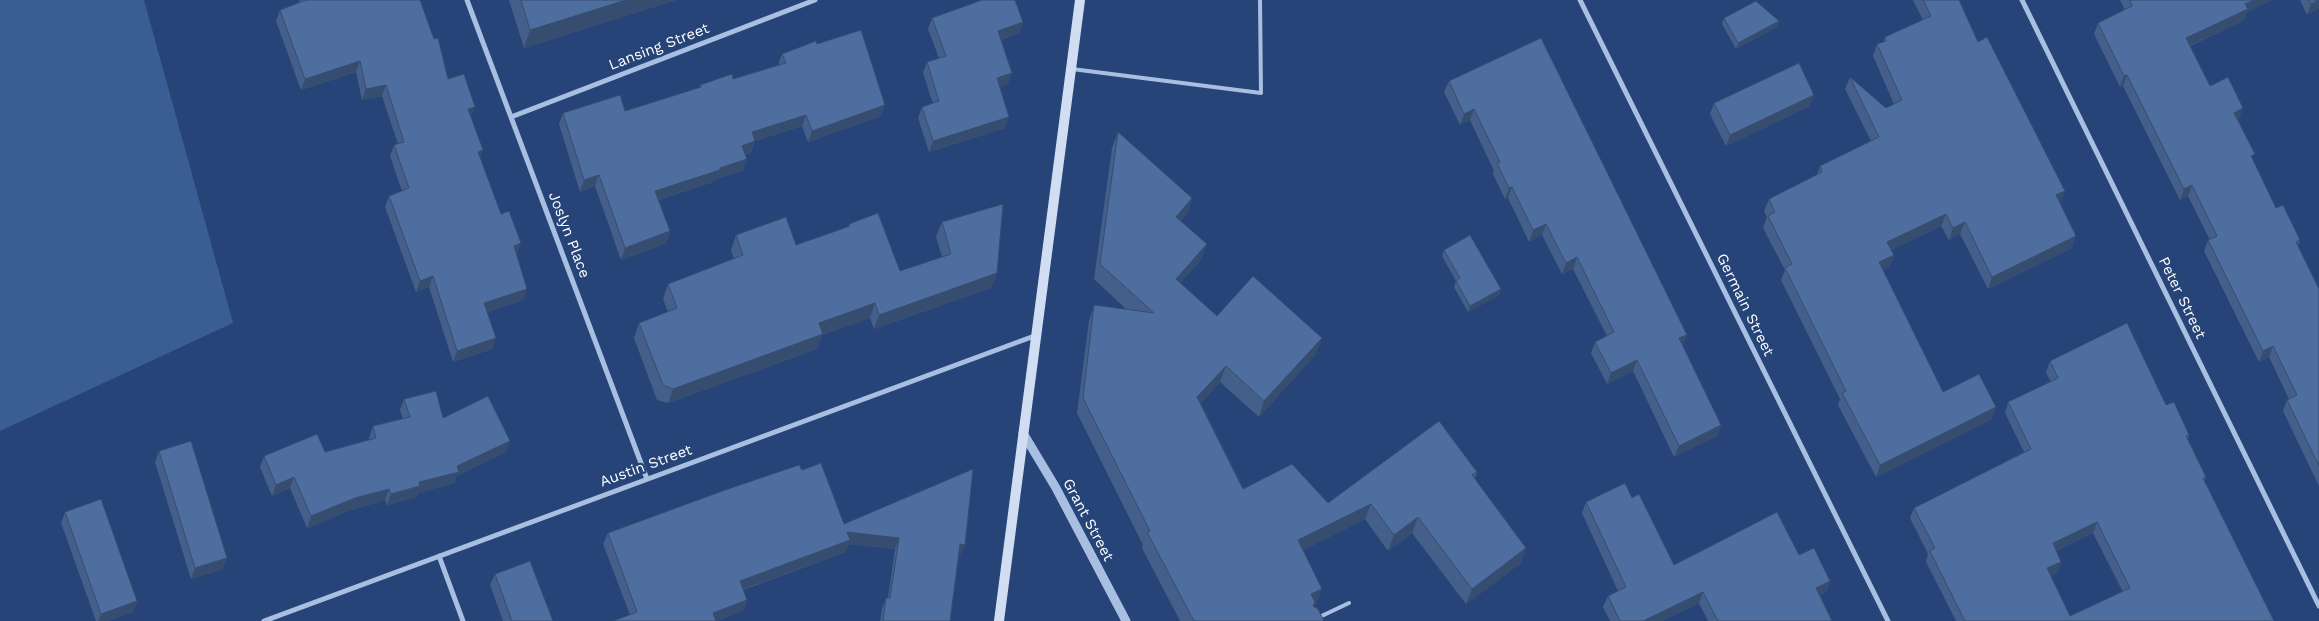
<!DOCTYPE html>
<html>
<head>
<meta charset="utf-8">
<style>
	body { margin:0 }
	canvas { display:block; background:#264477 }
</style>
</head>
<body>
<canvas width="2319" height="621"></canvas>
<script>
const context = document.querySelector('canvas').getContext('2d');
context.lineJoin = 'round';
function paint(path, color) { context.fillStyle = color; context.fill(path, 'evenodd'); }
const shape = rows => new Path2D(rows.map(r => 'M' + r).join(''));
function strokePath(path, color, width, dash) { context.strokeStyle = color; context.lineWidth = width; context.lineCap = dash ? 'butt' : 'round'; context.setLineDash(dash || []); context.stroke(path); }
function label(font, color, halo, rows, align = 'center') {
  context.font = font + ' "Work Sans",sans-serif'; context.lineWidth = 4.5; context.setLineDash([]); context.textBaseline = 'middle'; context.strokeStyle = halo; context.fillStyle = color; for (const [text, x, y, turn = 0] of rows) {
    context.save(); context.translate(x, y); context.rotate((+turn || 0) * Math.PI / 180); context.textAlign = isNaN(turn) ? turn : align; if (halo) context.strokeText(text, 0, 0); context.fillText(text, 0, 0); context.restore();
  }
}
paint(shape([
	[0,0,144,0,233,323,0,431]
]), '#3a5d94');
strokePath(shape([
	[1072,69,1261,93,1260,0],
	[1311,621,1349,603]
]), '#a8bfe2', 4);
strokePath(shape([
	[467,0,647,479],
	[1580,0,1888,621],
	[2022,0,2319,606],
	[511,117,815,0],
	[439,556,463,621],
	[264,621,1037,335]
]), '#a8bfe2', 5);
strokePath(shape([
	[1023,433,1056,488,1126,621]
]), '#a8bfe2', 9);
strokePath(shape([
	[999,621,1080,0]
]), '#d0ddf3', 10);
paint(shape([
	[299,0,420,0,448,79,471,118,483,150,480,157,501,214,517,254,523,300,487,312,492,349,453,362,429,287,416,292,385,207,389,196,402,191,390,156,394,145,398,144,382,96,362,100,356,72,301,90,276,21,280,10,300,2],
	[509,0,676,0,524,48],
	[1913,0,1959,0,1978,42,2060,203,2072,248,1988,289,1960,234,1949,240,1941,226,1891,250,1894,255,1889,267,1883,270,1943,392,1992,419,1876,477,1838,405,1840,399,1781,280,1785,270,1763,228,1767,217,1764,211,1769,199,1817,175,1820,166,1871,141,1845,89,1850,77,1886,108,1894,104,1873,56,1877,44,1883,42,1885,37,1923,20],
	[2120,0,2272,0,2247,12,2244,20,2190,46,2210,86,2239,120,2238,120,2253,160,2276,208,2300,240,2298,246,2319,289,2319,486,2283,411,2287,400,2289,399,2269,357,2259,362,2204,251,2208,240,2210,240,2188,196,2180,200,2123,86,2120,87,2094,34,2098,23,2125,10],
	[2300,0,2319,0,2307,15],
	[932,18,1023,22,1019,33,1001,40,1008,84,1000,86,1005,128,929,152,918,118,922,107,933,104,923,73,927,62,939,58,928,29],
	[1724,18,1779,21,1777,27,1736,49,1722,24],
	[1541,38,1683,346,1721,425,1717,436,1674,457,1633,371,1607,384,1591,353,1595,342,1607,336,1573,269,1562,274,1542,235,1529,242,1508,198,1505,199,1493,174,1494,171,1470,120,1460,125,1444,92,1449,81],
	[817,44,881,116,808,142,802,126,755,141,751,153,745,154,743,170,717,179,716,181,658,200,670,231,666,243,621,260,595,186,580,192,559,124,563,113,625,111,699,88,700,85,733,79,778,65,782,54],
	[1714,103,1810,106,1726,146,1710,114],
	[1118,132,1192,198,1187,214,1180,221,1201,260,1180,283,1217,316,1316,354,1259,417,1220,382,1200,404,1243,489,1328,503,1477,472,1475,478,1521,563,1466,604,1412,533,1388,551,1365,519,1303,550,1322,589,1316,604,1313,606,1324,621,1180,621,1142,548,1143,545,1077,413,1089,321,1094,305,1127,310,1094,279,1112,148],
	[942,222,997,273,991,288,874,329,870,318,822,335,817,349,668,403,657,400,634,338,639,323,668,312,663,299,668,284,734,259,731,250,736,235,796,245,848,227,849,224,900,271,942,257,936,237],
	[1444,250,1501,289,1499,295,1468,312,1454,287,1456,281,1442,256],
	[2050,361,2166,405,2189,435,2188,439,2206,477,2204,481,2274,621,1956,621,1926,562,1928,554,1910,518,1914,508,2024,452,2005,413,2008,402,2051,382,2046,372],
	[2093,533,2123,592,2070,616,2051,576,2057,573,2061,562,2056,551],
	[404,399,443,418,506,452,457,476,454,483,418,493,416,497,387,505,385,500,351,510,307,528,290,488,272,496,260,467,264,456,325,452,369,440,369,438,373,426,403,419,400,410],
	[159,451,223,569,191,579,155,462],
	[802,470,844,524,960,556,959,556,950,621,880,621,882,609,886,598,888,598,895,549,848,544,846,552,743,590,747,600,743,611,717,621,613,621,630,615,603,544,608,533],
	[1632,498,1674,565,1799,555,1830,581,1826,592,1820,595,1832,621,1708,621,1699,603,1662,621,1610,621,1603,607,1608,596,1618,591,1582,513,1586,502],
	[65,512,137,601,133,612,108,621,96,621,61,523],
	[495,574,553,621,503,621,490,585]
]), '#445f8a');
paint(shape([
	[626,0,676,0,524,48,530,30],
	[2254,0,2272,0,2247,12,2244,20,2182,49,2186,38],
	[2319,0,2319,9,2307,15,2311,4],
	[1779,21,1777,27,1736,49,1738,43],
	[1023,22,1019,33,994,42,998,31],
	[360,61,356,72,301,90,305,79],
	[1012,73,1008,84,993,89,997,78],
	[2127,75,2123,86,2120,87,2124,76],
	[386,85,382,96,362,100,366,89],
	[1814,95,1810,106,1726,146,1730,135],
	[885,105,881,116,808,142,812,131],
	[475,107,471,118,468,109],
	[2243,108,2239,120,2230,124,2234,113],
	[1474,109,1470,120,1460,125,1464,114],
	[806,115,802,126,755,141,751,153,738,157,742,146,752,132],
	[1009,117,1005,128,929,152,933,141],
	[483,150,479,161,478,152],
	[747,159,743,170,717,179,716,181,650,202,655,191],
	[599,175,595,186,580,192,584,180],
	[2192,185,2188,196,2180,200,2184,189],
	[1512,187,1508,198,1505,199,1509,188],
	[2065,191,2061,203,2056,195],
	[1192,198,1187,214,1170,233,1176,217],
	[1946,214,1941,226,1883,254,1887,242],
	[1965,222,1960,234,1949,240,1953,228],
	[1546,224,1542,235,1529,242,1533,230],
	[670,231,666,243,621,260,625,248],
	[2076,236,2072,248,1988,289,1992,277],
	[521,243,517,254,510,257,514,246],
	[1207,244,1201,260,1170,294,1176,279],
	[1894,255,1889,267,1875,274,1879,262],
	[1577,257,1573,269,1562,274,1566,263],
	[997,273,991,288,874,329,879,315],
	[433,276,429,287,416,292,420,281],
	[527,289,523,300,480,314,484,303],
	[1501,289,1499,295,1468,312,1470,306],
	[875,303,870,318,822,335,817,349,668,403,673,389,819,323],
	[1687,335,1683,346,1679,338],
	[496,338,492,349,453,362,457,351],
	[1322,338,1316,354,1259,417,1264,401],
	[2273,346,2269,357,2259,362,2263,351],
	[1637,360,1633,371,1607,384,1611,373],
	[1226,366,1220,382,1192,413,1197,397],
	[1996,407,1992,419,1876,477,1880,465],
	[1721,425,1717,436,1674,457,1679,446],
	[510,441,506,452,457,476,454,483,418,493,416,497,387,505,391,494,457,466],
	[294,477,290,488,272,496,276,485],
	[389,489,385,500,351,510,307,528,311,516,355,498],
	[1371,504,1365,519,1292,556,1298,540],
	[1418,517,1412,533,1388,551,1394,535],
	[2097,522,2093,533,2049,554,2053,543],
	[847,532,899,538,895,549,848,544,846,552,735,592,740,581],
	[960,544,965,545,960,556,956,556],
	[1526,548,1521,563,1466,604,1472,589],
	[227,558,223,569,191,579,195,568],
	[2061,562,2057,573,2043,579,2047,568],
	[1830,581,1826,592,1812,599,1816,588],
	[1322,589,1316,604,1305,610,1311,594],
	[1703,592,1699,603,1662,621,1643,621],
	[747,600,743,611,717,621,710,621,713,613],
	[137,601,133,612,108,621,98,621,101,614]
]), '#374d70');
const building = shape([
	[306,0,420,0,434,39,438,38,448,79,464,74,475,107,468,109,483,150,478,152,501,214,509,211,521,243,514,246,527,289,484,303,496,338,457,351,433,276,420,281,389,196,409,188,394,145,404,142,386,85,366,89,360,61,305,79,280,10,306,0],
	[521,0,626,0,530,30,521,0],
	[982,0,1015,0,1023,22,998,31,1012,73,997,78,1009,117,933,141,922,107,939,101,927,62,946,56,932,18,982,0],
	[1923,0,1959,0,1978,42,1987,37,2065,191,2056,195,2076,236,1992,277,1965,222,1953,228,1946,214,1887,242,1894,255,1879,262,1943,392,1979,374,1996,407,1880,465,1842,393,1846,391,1785,268,1792,264,1768,216,1775,212,1769,199,1822,172,1820,166,1879,137,1850,77,1886,108,1902,100,1877,44,1886,41,1885,37,1931,16,1923,0],
	[2130,0,2254,0,2245,4,2248,9,2186,38,2210,86,2228,77,2243,108,2234,113,2255,154,2251,156,2276,208,2283,205,2300,240,2296,242,2319,289,2319,466,2287,400,2297,395,2273,346,2263,351,2208,240,2217,236,2192,185,2184,189,2127,75,2124,76,2098,23,2132,6,2130,0],
	[2309,0,2318,0,2311,4,2309,0],
	[1756,1,1779,21,1738,43,1724,18,1756,1],
	[861,30,885,105,812,131,806,115,752,132,755,141,742,146,747,159,720,168,720,170,655,191,670,231,625,248,599,175,584,180,563,113,620,95,625,111,701,87,700,85,732,74,733,79,786,63,782,54,816,41,817,44,861,30],
	[1541,38,1687,335,1679,338,1721,425,1679,446,1637,360,1611,373,1595,342,1614,332,1577,257,1566,263,1546,224,1533,230,1512,187,1509,188,1497,163,1500,162,1474,109,1464,114,1449,81,1541,38],
	[1799,63,1814,95,1730,135,1714,103,1799,63],
	[1118,132,1192,198,1176,217,1207,244,1176,279,1217,316,1253,276,1322,338,1264,401,1226,366,1197,397,1243,489,1292,464,1328,503,1439,421,1477,472,1472,475,1526,548,1472,589,1418,517,1394,535,1371,504,1298,540,1322,589,1311,594,1315,602,1313,606,1318,609,1324,621,1194,621,1147,532,1150,531,1083,398,1094,305,1154,313,1100,264,1118,132],
	[1003,204,997,273,879,315,875,303,819,323,823,334,673,389,663,385,639,323,677,308,668,284,743,255,736,235,786,217,796,245,850,226,849,224,878,213,900,271,951,254,942,222,1003,204],
	[1470,235,1501,289,1470,306,1456,281,1460,278,1444,250,1470,235],
	[2127,323,2166,405,2174,402,2189,435,2186,436,2206,477,2203,478,2274,621,1965,621,1930,551,1935,548,1914,508,2031,449,2008,402,2058,378,2050,361,2127,323],
	[2097,522,2130,588,2070,616,2047,568,2061,562,2053,543,2097,522],
	[436,391,443,418,488,396,510,441,457,466,459,472,419,482,420,486,391,494,389,489,355,498,311,516,294,477,276,485,264,456,317,434,325,452,376,438,373,426,410,417,404,399,436,391],
	[191,441,227,558,195,568,159,451,191,441],
	[821,463,844,524,973,469,965,545,960,544,950,621,883,621,886,598,890,598,899,538,847,532,850,540,740,581,747,600,713,613,716,621,613,621,637,612,608,533,725,490,799,465,802,470,821,463],
	[1625,483,1632,498,1639,494,1674,565,1777,512,1799,555,1814,548,1830,581,1816,588,1832,621,1718,621,1703,592,1643,621,1620,621,1608,596,1626,587,1586,502,1625,483],
	[101,499,137,601,101,614,65,512,101,499],
	[530,561,553,621,512,621,495,574,530,561]
]);
paint(building, '#4f6ea0');
strokePath(building, '#374d70', 1);
label('15px', '#fff', '#264477', [
	["Lansing Street",659,47,-21],
	["Joslyn Place",569,235,69],
	["Peter Street",2182,298,64],
	["Germain Street",1745,305,64],
	["Austin Street",646,466,-20],
	["Grant Street",1088,520,62]
]);
</script>
</body>
</html>
